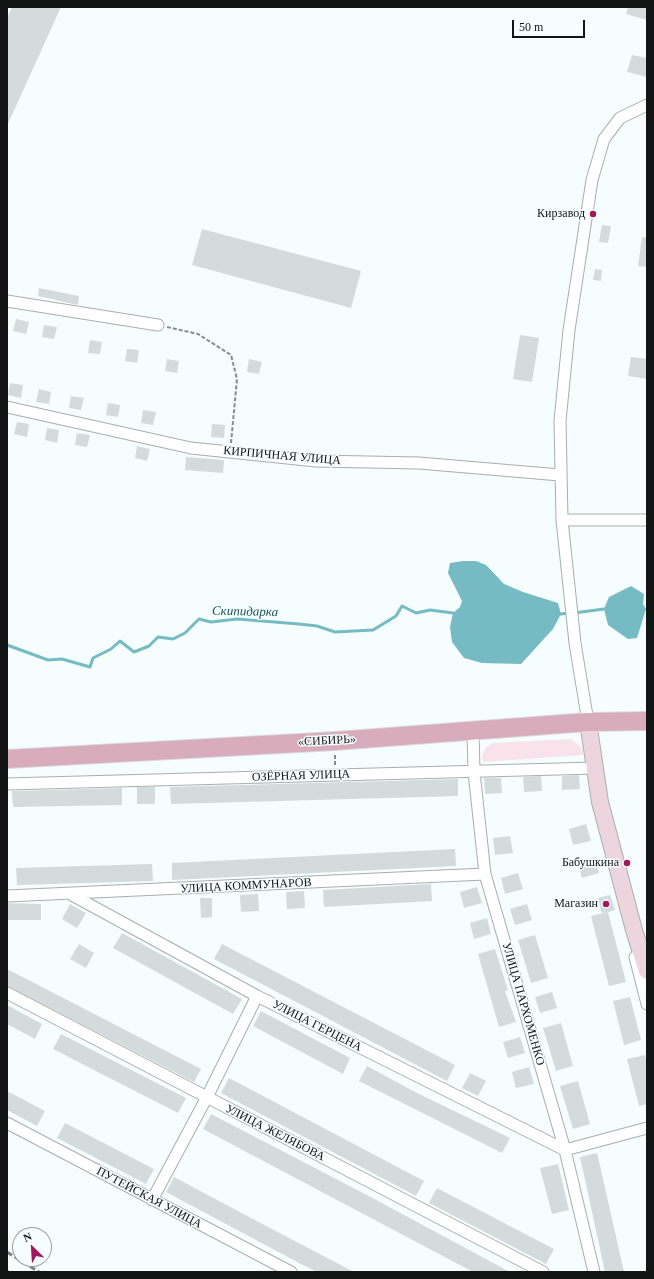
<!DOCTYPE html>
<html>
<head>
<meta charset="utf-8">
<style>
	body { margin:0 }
	#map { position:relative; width:654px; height:1279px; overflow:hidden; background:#f6fdfe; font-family:"Times New Roman",serif }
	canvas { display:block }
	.frame { position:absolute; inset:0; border:8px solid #131515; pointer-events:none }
	.north { position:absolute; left:12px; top:1227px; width:40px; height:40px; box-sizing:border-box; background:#f6fdfe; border:1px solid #9ba0a1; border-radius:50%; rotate:335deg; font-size:11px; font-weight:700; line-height:16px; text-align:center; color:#131515 }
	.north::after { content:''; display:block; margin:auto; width:14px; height:18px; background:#a3175d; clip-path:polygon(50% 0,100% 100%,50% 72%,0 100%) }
	.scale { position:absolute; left:512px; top:20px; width:73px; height:18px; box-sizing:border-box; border:2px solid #131515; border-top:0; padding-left:5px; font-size:12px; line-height:14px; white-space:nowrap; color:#131515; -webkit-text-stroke:3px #f6fdfe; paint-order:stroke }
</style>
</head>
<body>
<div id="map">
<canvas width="654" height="1279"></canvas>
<div class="frame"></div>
<div class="north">N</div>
<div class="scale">50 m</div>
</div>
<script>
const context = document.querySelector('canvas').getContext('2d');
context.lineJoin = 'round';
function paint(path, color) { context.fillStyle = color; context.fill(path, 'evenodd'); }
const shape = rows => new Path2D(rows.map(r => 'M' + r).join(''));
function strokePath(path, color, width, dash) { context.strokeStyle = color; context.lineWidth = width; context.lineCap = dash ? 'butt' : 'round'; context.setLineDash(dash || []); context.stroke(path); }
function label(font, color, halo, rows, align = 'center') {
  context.font = font + ' "Times New Roman",serif'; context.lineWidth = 3; context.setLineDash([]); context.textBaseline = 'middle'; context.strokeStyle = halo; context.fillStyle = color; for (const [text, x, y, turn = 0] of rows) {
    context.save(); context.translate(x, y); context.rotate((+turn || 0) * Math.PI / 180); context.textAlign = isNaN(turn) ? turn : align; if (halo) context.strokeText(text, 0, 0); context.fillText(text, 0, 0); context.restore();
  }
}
paint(shape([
	[571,739,582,748,583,755,483,762,482,755,486,748,493,743]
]), '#f9e2e9');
paint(shape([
	[463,561,476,561,486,565,504,584,523,592,558,603,561,614,553,629,521,664,482,663,464,658,452,642,450,627,453,613,460,607,462,601,448,573,450,563],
	[631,586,644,594,643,604,646,609,637,638,628,639,608,625,604,609,609,597]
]), '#76bbc4');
strokePath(shape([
	[574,613,604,609],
	[561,614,569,613],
	[7,645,48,660,62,659,90,667,93,658,111,649,120,641,134,652,149,646,158,637,173,639,185,633,199,619,211,622,237,619,299,624,317,626,335,632,373,630,396,616,402,606,416,613,430,610,453,613]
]), '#76bbc4', 3);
paint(shape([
	[12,7,61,7,7,126,7,18],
	[628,7,647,7,647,20,626,14],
	[632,55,647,58,647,77,627,72],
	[602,225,611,226,608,243,599,242],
	[202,229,361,271,351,308,192,265],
	[642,237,647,238,647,267,638,266],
	[595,269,602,270,601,281,593,280],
	[39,288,79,296,78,305,38,296],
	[16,319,29,322,26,334,13,331],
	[44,325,57,327,54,339,42,337],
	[520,335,539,338,532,382,513,379],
	[90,340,102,342,100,354,88,353],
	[127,349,139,350,137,363,125,361],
	[631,357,647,359,647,379,628,376],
	[167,359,179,361,177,373,165,371],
	[249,359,262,362,259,374,247,372],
	[10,383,23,385,21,398,8,395],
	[39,389,51,392,49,404,36,402],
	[71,396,84,398,81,410,69,408],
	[108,403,120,405,118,417,106,415],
	[143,410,156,412,153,425,141,423],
	[17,422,29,424,27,437,14,434],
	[212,424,225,425,224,438,211,437],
	[47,428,59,430,57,443,45,440],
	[77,433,90,435,87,447,75,445],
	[137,446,150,449,147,461,135,458],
	[186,457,224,460,223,473,185,470],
	[579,775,580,789,562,790,562,776],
	[541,776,542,791,524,792,523,777],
	[484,778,501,778,502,793,485,794],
	[458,779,458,796,171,804,170,787],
	[137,787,155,787,155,804,137,804],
	[122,788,122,805,13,807,12,791],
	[586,824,591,841,573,845,569,829],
	[510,836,513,853,495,855,493,838],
	[455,849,456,866,172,880,172,863],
	[595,857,599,873,582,878,577,861],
	[152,864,153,881,17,885,16,868],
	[518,873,523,889,505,894,501,878],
	[431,884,432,901,324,907,323,890],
	[477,887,482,903,464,908,460,892],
	[304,891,305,908,287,909,286,892],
	[258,894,259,911,241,912,240,895],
	[610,895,615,910,602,914,598,898],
	[200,898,212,898,212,917,201,918],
	[7,903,41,904,41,920,7,920],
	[70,904,86,913,77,928,62,919],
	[527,904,532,920,515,925,510,909],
	[608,912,626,982,609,986,591,916],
	[487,918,491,934,474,939,470,923],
	[122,933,242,999,233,1014,113,948],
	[535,935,548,978,531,983,518,940],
	[79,944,94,953,86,968,70,959],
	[222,944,455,1065,447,1081,214,959],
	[495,949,508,990,505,991,516,1022,499,1027,478,954],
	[7,969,201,1069,194,1082,7,986],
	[552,992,557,1008,540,1013,535,997],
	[630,997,641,1040,624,1045,613,1001],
	[7,1005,42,1024,35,1039,7,1024],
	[261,1011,350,1058,343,1074,253,1026],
	[561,1023,573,1066,556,1071,543,1028],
	[61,1034,186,1098,178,1113,53,1049],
	[520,1037,525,1053,508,1058,503,1042],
	[645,1055,647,1064,647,1104,639,1106,627,1059],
	[367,1066,415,1092,510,1138,502,1153,359,1081],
	[529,1067,534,1084,516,1088,512,1072],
	[470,1073,486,1081,478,1096,462,1088],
	[229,1078,424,1181,416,1196,221,1093],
	[578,1081,590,1124,573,1129,560,1086],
	[7,1091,45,1111,37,1126,7,1110],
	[211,1114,367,1195,510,1272,473,1272,203,1129],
	[65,1123,154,1169,146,1184,57,1138],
	[597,1153,601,1170,624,1272,605,1272,586,1184,580,1157],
	[558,1164,569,1210,552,1214,540,1168],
	[174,1177,270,1228,354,1272,317,1272,299,1263,166,1192],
	[437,1188,554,1249,546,1264,429,1203]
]), '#d4dbdc');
const street = shape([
	[7,301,158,325],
	[7,407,191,448,316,461,419,463,560,475],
	[562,520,647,520],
	[588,722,575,643,562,520,560,421,569,330,592,180,604,139,620,118,647,105],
	[473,732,474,772,485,874,565,1150,594,1272],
	[7,784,595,768],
	[72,895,257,996,565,1150,647,1128],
	[7,896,485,874],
	[635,957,647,1004],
	[7,993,543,1272],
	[7,1123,291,1272],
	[152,1200,207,1097,257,996]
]);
const secondary = shape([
	[588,722,600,802,634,930,647,971]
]);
const primary = shape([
	[7,759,335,741,588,722,647,721]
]);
strokePath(street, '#a7aeae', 13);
strokePath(secondary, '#a7aeae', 18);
strokePath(primary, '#d9dada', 20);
strokePath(shape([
	[167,327,198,334,231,355,237,379,231,443],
	[335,755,335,766]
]), '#868b8b', 2, [4, 2]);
strokePath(street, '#fff', 11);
strokePath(secondary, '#ecd5dd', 16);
strokePath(primary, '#d8acbb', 18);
strokePath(shape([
	[7,1252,39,1272],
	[7,1271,8,1272]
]), '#7b8080', 3, [6, 3]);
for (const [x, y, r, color] of [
	[593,214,4,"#a3175d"],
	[627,863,4,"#a3175d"],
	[606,904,4,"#a3175d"]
]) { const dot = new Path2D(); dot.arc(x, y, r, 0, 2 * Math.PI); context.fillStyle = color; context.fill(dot); strokePath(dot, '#f6fdfe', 1.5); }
label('12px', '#131515', '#f6fdfe', [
	["Кирзавод",585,214],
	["Бабушкина",619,863],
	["Магазин",598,904]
], 'right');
label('12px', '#131515', '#f6fdfe', [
	["КИРПИЧНАЯ УЛИЦА",282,456,5],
	["«СИБИРЬ»",327,741,-3],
	["ОЗЁРНАЯ УЛИЦА",301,776,-2],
	["УЛИЦА КОММУНАРОВ",246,886,-3],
	["УЛИЦА ПАРХОМЕНКО",523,1004,74],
	["УЛИЦА ГЕРЦЕНА",317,1026,27],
	["УЛИЦА ЖЕЛЯБОВА",275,1133,27],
	["ПУТЕЙСКАЯ УЛИЦА",149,1198,28]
]);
label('italic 13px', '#17535a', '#f6fdfe', [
	["Скипидарка",245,612,1]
]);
</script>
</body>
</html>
